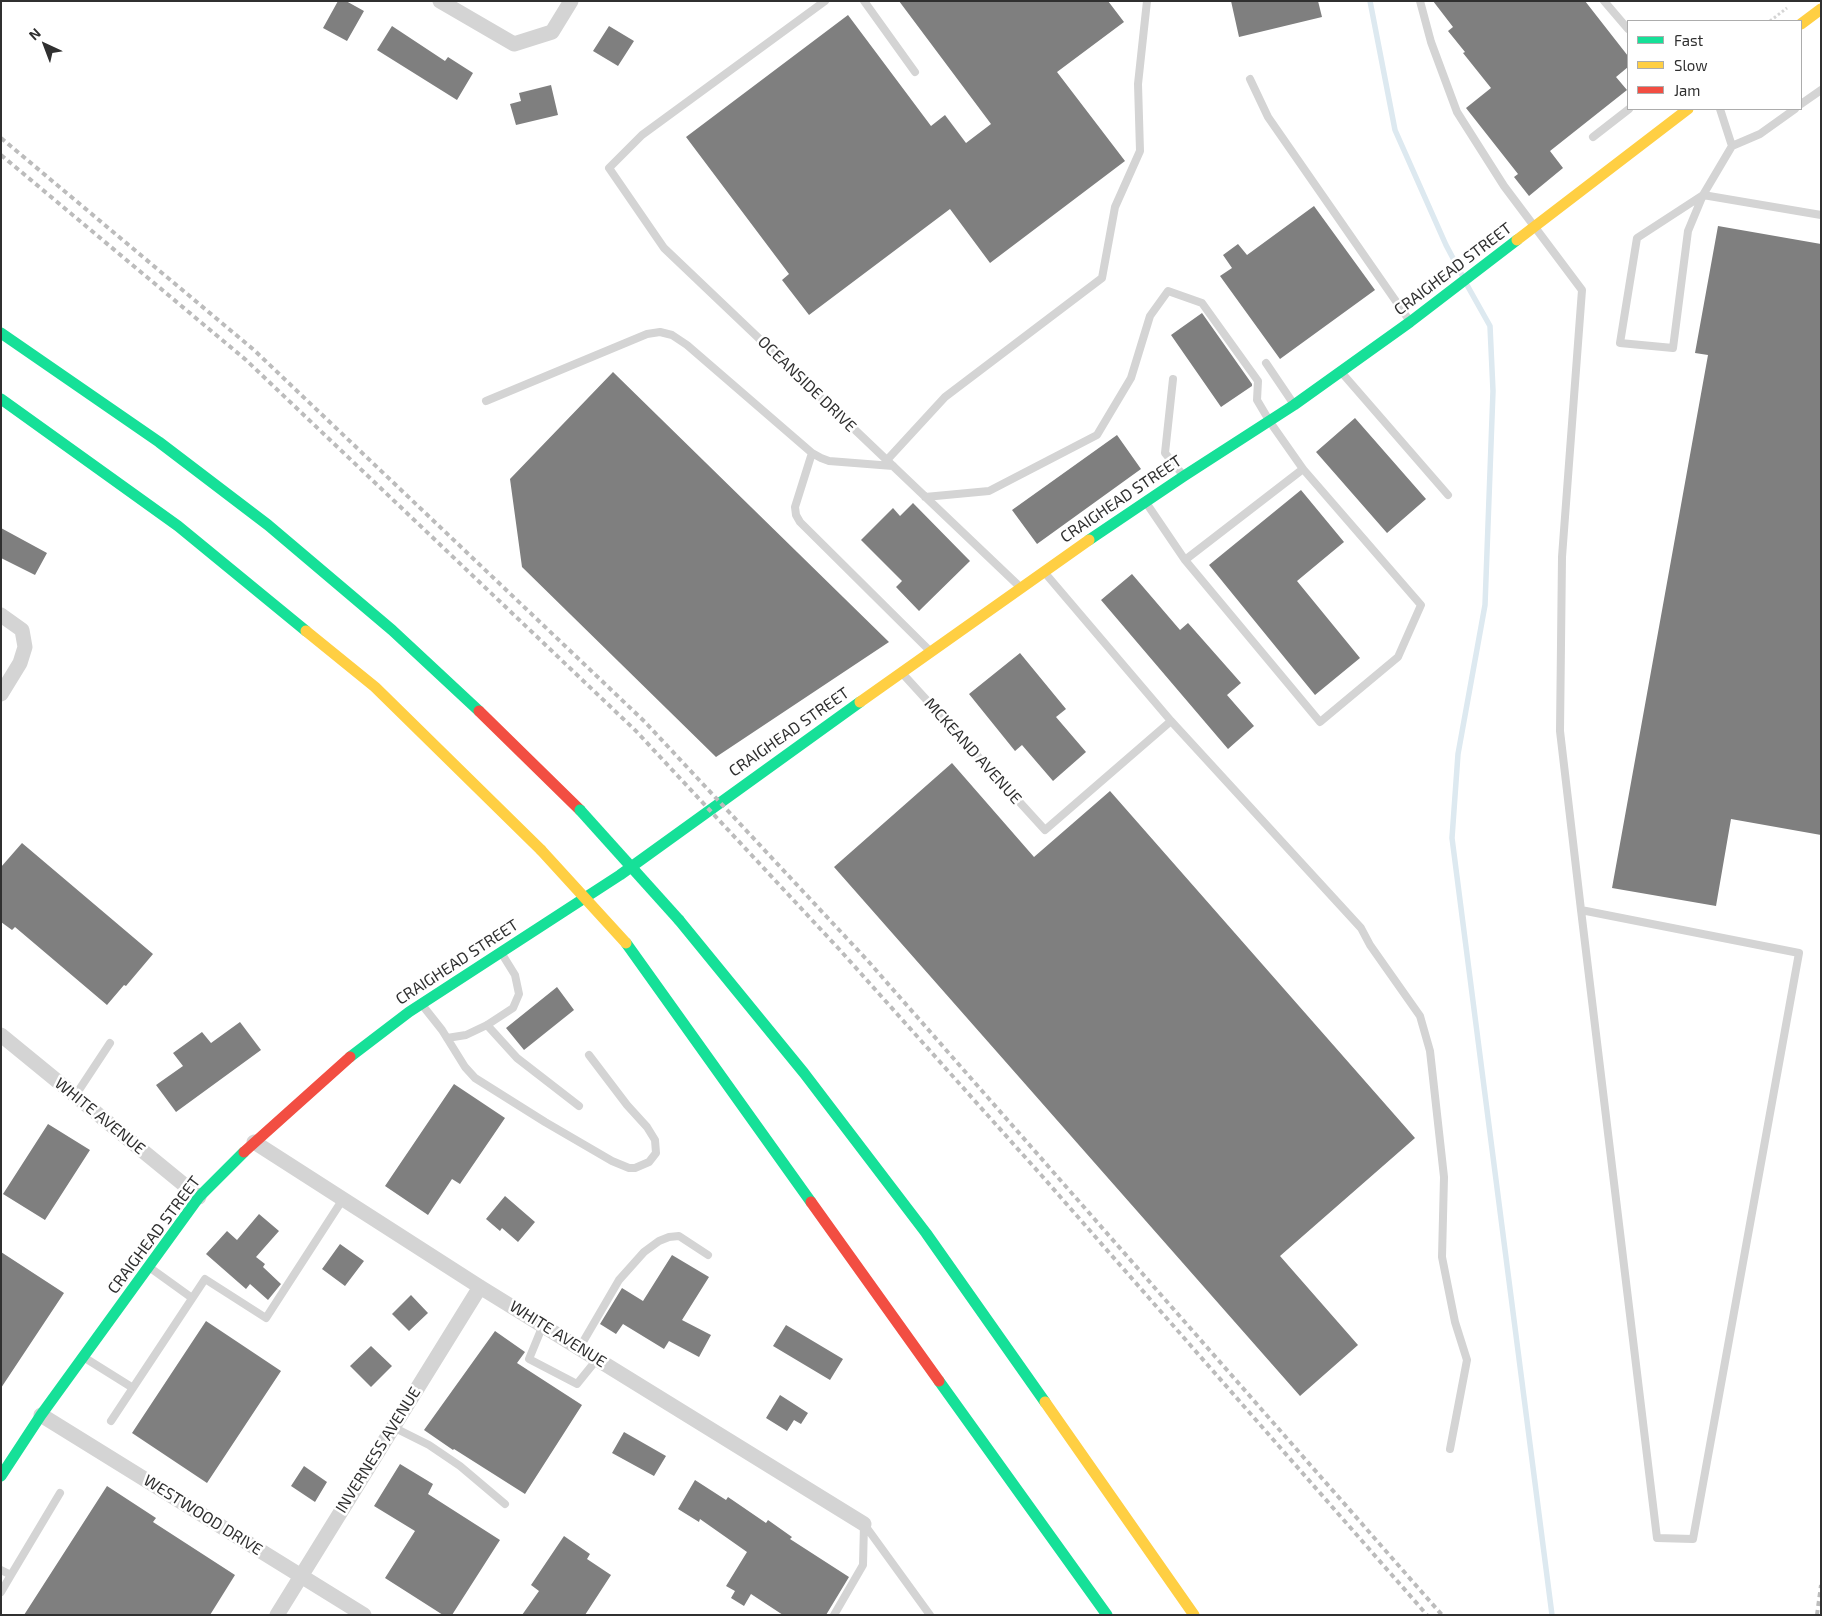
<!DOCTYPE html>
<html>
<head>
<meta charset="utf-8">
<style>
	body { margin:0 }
	#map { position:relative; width:1822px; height:1616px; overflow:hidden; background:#fff; font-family:"Exo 2",sans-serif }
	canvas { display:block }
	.frame { position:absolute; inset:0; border:2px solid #303030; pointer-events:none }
	.legend { position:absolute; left:1627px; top:20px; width:175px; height:90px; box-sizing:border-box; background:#fff; border:1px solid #acacac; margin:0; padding:6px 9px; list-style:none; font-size:15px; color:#303030 }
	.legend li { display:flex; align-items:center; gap:10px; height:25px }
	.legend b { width:25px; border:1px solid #acacac }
	.north { position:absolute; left:20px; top:20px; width:50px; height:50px; -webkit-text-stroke:4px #fff; paint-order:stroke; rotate:317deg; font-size:14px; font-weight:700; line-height:20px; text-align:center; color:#303030 }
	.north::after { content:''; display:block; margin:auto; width:18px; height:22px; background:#303030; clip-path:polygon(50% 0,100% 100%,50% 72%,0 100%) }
</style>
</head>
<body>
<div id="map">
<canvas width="1822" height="1616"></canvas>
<div class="frame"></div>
<ul class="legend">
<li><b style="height:6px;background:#16e098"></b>Fast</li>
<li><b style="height:6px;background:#ffcf43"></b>Slow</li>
<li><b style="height:6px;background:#f24e42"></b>Jam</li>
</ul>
<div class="north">N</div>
</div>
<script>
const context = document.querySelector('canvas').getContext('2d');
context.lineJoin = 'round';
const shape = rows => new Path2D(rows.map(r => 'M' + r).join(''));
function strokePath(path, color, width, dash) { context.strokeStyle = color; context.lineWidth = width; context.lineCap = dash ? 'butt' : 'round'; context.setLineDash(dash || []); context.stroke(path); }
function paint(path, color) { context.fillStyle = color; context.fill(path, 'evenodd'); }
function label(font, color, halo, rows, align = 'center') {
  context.font = font + ' "Exo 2",sans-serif'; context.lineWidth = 5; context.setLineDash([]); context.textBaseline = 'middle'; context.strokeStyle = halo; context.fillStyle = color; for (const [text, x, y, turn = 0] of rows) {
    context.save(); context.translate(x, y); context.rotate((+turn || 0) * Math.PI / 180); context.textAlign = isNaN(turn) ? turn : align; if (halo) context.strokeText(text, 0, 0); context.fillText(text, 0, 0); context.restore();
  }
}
strokePath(shape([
	[1370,1,1395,130,1446,245,1463,277],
	[1467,285,1490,326,1493,391,1485,605,1458,754,1452,838,1552,1615]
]), '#dde9f0', 5.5);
paint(shape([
	[338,1,346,1,364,11,347,41,323,28],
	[899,1,1108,1,1124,22,1057,72,1125,161,990,263,950,209,809,315,782,280,789,274,686,137,848,15,931,126,945,115,966,143,991,124],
	[1231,1,1318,1,1322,17,1239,37],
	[1433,1,1585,1,1628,56,1628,67,1616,77,1627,90,1550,151,1563,168,1529,196,1514,177,1518,174,1466,108,1491,88,1463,53,1465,52,1448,31,1453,27],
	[392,26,445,61,448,57,473,73,457,100,377,50],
	[609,26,634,41,618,66,593,51],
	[551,85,558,115,516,125,510,104,521,101,519,93],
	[1314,206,1375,290,1280,359,1220,276,1232,268,1223,255,1238,244,1247,255],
	[1718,226,1821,244,1821,835,1731,819,1716,906,1612,888,1708,355,1695,353],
	[1202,313,1252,384,1252,386,1221,407,1171,335],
	[613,372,889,642,716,757,522,567,510,479],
	[1355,418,1426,499,1387,533,1316,452],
	[1117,435,1141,469,1037,544,1012,510],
	[1301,490,1344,542,1297,581,1360,658,1315,695,1209,565],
	[913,503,970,561,919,611,896,587,902,581,861,540,893,508,900,516],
	[1,528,47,553,35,575,1,558],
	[1132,574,1180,630,1188,623,1241,683,1227,695,1254,726,1228,749,1101,600],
	[1020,653,1066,709,1056,717,1086,752,1053,781,1022,745,1015,751,969,694],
	[952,763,1034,857,1110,791,1415,1138,1280,1256,1358,1345,1300,1396,834,867],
	[22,843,153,954,126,986,124,985,107,1005,15,927,12,930,1,922,1,867],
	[557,987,574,1010,524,1050,506,1028],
	[240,1022,261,1050,176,1112,156,1085,183,1066,173,1053,202,1032,211,1043],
	[454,1084,505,1118,460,1184,452,1179,428,1215,385,1186],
	[48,1124,90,1150,45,1220,3,1194],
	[505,1196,535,1222,518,1242,502,1228,500,1231,486,1219],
	[259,1214,279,1231,256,1257,265,1264,263,1267,281,1284,268,1300,250,1284,246,1289,206,1254,227,1231,237,1240],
	[340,1244,364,1261,345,1286,322,1269],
	[1,1252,64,1293,1,1388],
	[672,1255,709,1277,682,1320,711,1335,699,1357,669,1341,664,1349,623,1324,616,1334,600,1324,622,1288,643,1301],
	[411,1295,428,1313,409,1331,392,1314],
	[206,1321,281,1371,207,1483,132,1433],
	[786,1325,843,1359,830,1380,773,1346],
	[495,1331,525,1352,517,1363,582,1405,525,1494,454,1449,453,1450,424,1430],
	[371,1346,392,1366,371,1387,350,1366],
	[780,1395,808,1413,801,1424,794,1420,787,1431,766,1418],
	[624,1432,666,1456,654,1476,612,1453],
	[400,1464,433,1484,428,1494,500,1540,452,1615,443,1615,385,1578,415,1531,374,1506],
	[304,1466,327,1482,315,1502,291,1486],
	[695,1480,726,1500,728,1497,766,1523,768,1520,792,1537,790,1539,849,1577,826,1615,783,1615,751,1594,744,1606,731,1598,735,1591,726,1586,747,1552,700,1519,699,1522,678,1509],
	[107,1486,156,1518,153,1522,235,1575,210,1615,24,1615],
	[564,1536,590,1554,587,1559,611,1575,585,1615,522,1615,539,1591,531,1585]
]), '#7f7f7f');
strokePath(shape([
	[1770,21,1787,8]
]), '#d4d4d4', 3, [2.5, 2.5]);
strokePath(shape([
	[825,1,642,135,609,168,664,248,1019,586],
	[864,1,915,72],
	[1420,1,1431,42,1457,112,1504,186,1582,290,1562,557,1560,731,1581,910,1657,1538,1693,1539,1799,953,1581,910],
	[1604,1,1628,29],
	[1250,79,1268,117,1409,320],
	[1801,104,1821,90],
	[1720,109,1732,146,1703,195,1688,231,1673,348,1620,343,1637,238,1703,195,1821,215],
	[1593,137,1629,109],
	[1732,146,1760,134,1795,109],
	[1266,363,1293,403],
	[1342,373,1448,495],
	[1173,379,1165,453,1183,475],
	[486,401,647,334,660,332,672,335,687,345,812,453,821,458,829,461,893,466],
	[812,453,795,507,796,515,800,522,929,650],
	[887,460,945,397,1102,278,1115,207,1140,151,1138,84,1147,1],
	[925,497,989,491,1097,435,1131,378,1150,316,1168,291,1202,303,1258,381,1257,400,1270,422,1303,469,1421,605,1398,657,1320,722,1185,560,1147,504],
	[1185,560,1303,469],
	[1045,573,1171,721,1361,928,1370,945,1420,1016,1430,1051,1444,1177,1442,1257,1455,1322,1467,1360,1450,1449],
	[902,673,1045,830,1171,721],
	[423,1006,442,1030,465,1067,475,1078,545,1122,612,1161,629,1168,635,1168,649,1162,656,1153,655,1140,647,1127,627,1105,589,1055],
	[487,1025,517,1058,579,1106],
	[447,1038,466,1035,487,1025,513,1008,519,994,515,975,502,954],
	[75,1096,110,1043],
	[149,1267,192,1298],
	[543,1325,529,1359,577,1384,598,1358],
	[580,1347,619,1280,644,1252,659,1241,669,1237,679,1236,708,1255],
	[85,1358,133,1388],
	[111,1421,205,1279,266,1318,343,1199],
	[393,1427,429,1445,460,1466,505,1504],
	[864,1524,930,1615],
	[1,1570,11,1575,1,1592],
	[11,1575,60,1493],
	[834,1615,863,1565,864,1524]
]), '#d4d4d4', 8);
strokePath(shape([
	[440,1,514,44,552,32,571,1],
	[1,615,22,630,25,647,20,663,1,694],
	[1,1035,199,1197],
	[254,1142,480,1287,864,1524],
	[41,1415,364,1615],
	[277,1615,480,1287]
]), '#d4d4d4', 15);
strokePath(shape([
	[1,333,159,442,268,525,392,630,479,711],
	[1,399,178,526,306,631],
	[1089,540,1184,476,1294,405,1410,322,1517,240],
	[679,920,804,1073,926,1233,1045,1402],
	[626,943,811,1202],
	[350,1057,409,1012,620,875,860,702],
	[939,1381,1107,1615],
	[1,1476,41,1415,199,1197,244,1152]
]), '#16e098', 11);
strokePath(shape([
	[1801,24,1821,9],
	[1517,240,1688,109],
	[306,631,375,687,541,850],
	[860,702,1089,540],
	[1045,1402,1194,1615]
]), '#ffcf43', 11);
strokePath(shape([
	[479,711,580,810],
	[244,1152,350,1057],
	[811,1202,939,1381]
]), '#f24e42', 11);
strokePath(shape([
	[1,138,254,350,645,722,868,961,1442,1615],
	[1,155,246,360,636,731,839,949,1042,1176,1427,1615],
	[1817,1615,1821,1585]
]), '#bcbcbc', 4, [5, 4]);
strokePath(shape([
	[580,810,679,920]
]), '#16e098', 11);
strokePath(shape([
	[541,850,626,943]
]), '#ffcf43', 11);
label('16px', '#303030', '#fff', [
	["CRAIGHEAD STREET",1453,269,-37],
	["OCEANSIDE DRIVE",807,384,44],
	["CRAIGHEAD STREET",1121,499,-34],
	["CRAIGHEAD STREET",789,732,-35],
	["MCKEAND AVENUE",973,751,48],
	["CRAIGHEAD STREET",457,962,-33],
	["WHITE AVENUE",100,1116,39],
	["CRAIGHEAD STREET",154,1235,-53],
	["WHITE AVENUE",558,1334,32],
	["INVERNESS AVENUE",378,1450,-58],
	["WESTWOOD DRIVE",203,1515,32]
]);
</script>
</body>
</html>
